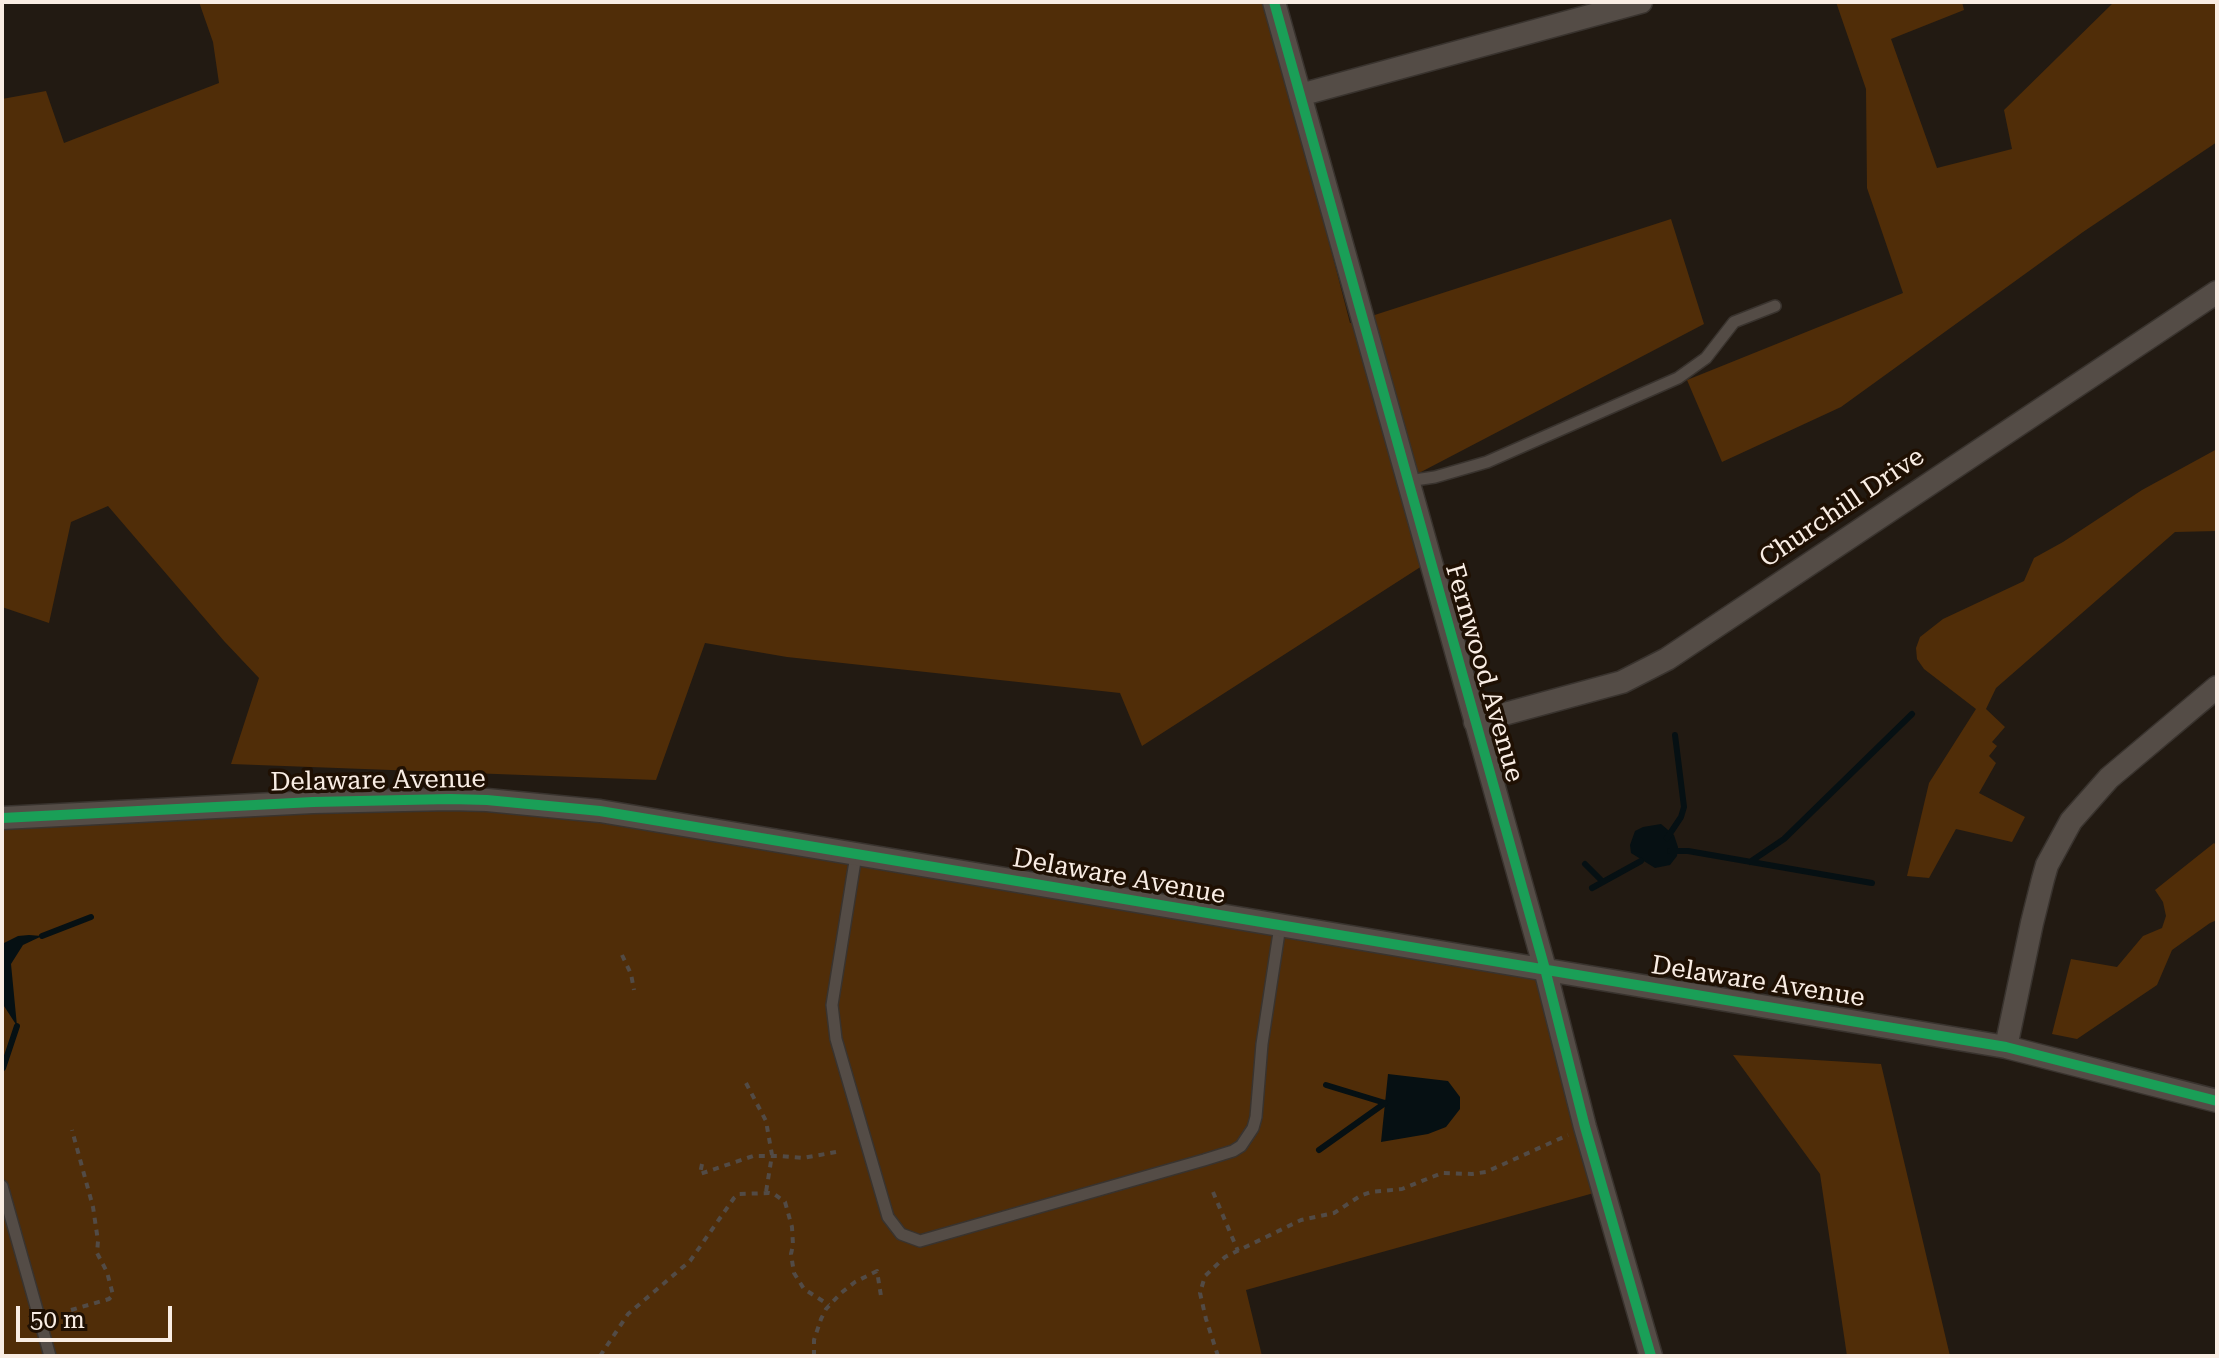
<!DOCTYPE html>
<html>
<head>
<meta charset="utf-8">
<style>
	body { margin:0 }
	#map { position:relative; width:2219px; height:1358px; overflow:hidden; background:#221a12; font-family:"Roboto Serif",serif }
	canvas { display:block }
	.frame { position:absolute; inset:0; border:4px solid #f9ede4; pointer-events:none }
	.scale { position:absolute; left:16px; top:1306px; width:156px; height:36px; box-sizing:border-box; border:4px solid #f9ede4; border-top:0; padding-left:10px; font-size:24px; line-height:28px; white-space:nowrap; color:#f9ede4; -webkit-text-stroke:6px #1f1003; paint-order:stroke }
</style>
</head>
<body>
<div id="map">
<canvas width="2219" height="1358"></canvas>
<div class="frame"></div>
<div class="scale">50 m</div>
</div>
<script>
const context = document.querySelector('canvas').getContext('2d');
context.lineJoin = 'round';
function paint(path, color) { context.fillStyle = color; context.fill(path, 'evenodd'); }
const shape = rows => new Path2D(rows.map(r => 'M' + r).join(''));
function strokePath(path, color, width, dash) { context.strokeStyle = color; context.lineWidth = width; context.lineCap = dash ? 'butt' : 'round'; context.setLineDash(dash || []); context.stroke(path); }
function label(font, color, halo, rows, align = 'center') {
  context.font = font + ' "Roboto Serif",serif'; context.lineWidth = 7; context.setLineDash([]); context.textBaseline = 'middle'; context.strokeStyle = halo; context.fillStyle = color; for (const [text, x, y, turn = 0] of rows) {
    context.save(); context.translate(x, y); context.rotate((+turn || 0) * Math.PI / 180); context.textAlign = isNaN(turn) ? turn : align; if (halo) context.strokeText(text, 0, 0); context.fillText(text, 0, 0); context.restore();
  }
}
paint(shape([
	[199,2,1267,2,1350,323,1671,219,1704,324,1398,484,1422,566,1142,746,1120,693,787,657,705,643,656,780,231,764,259,678,224,641,108,506,71,522,49,623,2,607,2,99,46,91,64,143,219,83,213,42],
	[1836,2,1962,2,1964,10,1891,39,1937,168,2012,149,2004,110,2114,2,2217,2,2217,142,2083,232,1841,407,1722,462,1687,380,1903,293,1867,188,1866,89],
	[2217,449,2217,531,2175,532,1996,688,1986,709,2005,727,1992,742,1997,746,1989,756,1996,763,1979,793,2025,817,2012,842,1956,829,1929,878,1907,876,1929,783,1976,709,1924,669,1917,659,1916,648,1920,637,1943,619,2024,581,2034,558,2063,542,2142,490],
	[488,800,1545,969,1601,1191,1246,1290,1262,1356,2,1356,2,819],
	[2214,843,2217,846,2217,920,2210,923,2172,950,2157,985,2077,1039,2052,1034,2071,959,2117,967,2143,936,2162,928,2166,916,2163,902,2155,890],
	[1733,1055,1881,1064,1950,1356,1847,1356,1820,1174]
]), '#502d08');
paint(shape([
	[1661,824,1674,835,1678,847,1677,856,1670,865,1655,868,1631,853,1630,845,1635,831,1643,827],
	[29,935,42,936,23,945,11,964,17,1026,2,1003,2,944,18,936],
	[1388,1074,1448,1081,1460,1097,1460,1109,1446,1127,1428,1134,1381,1142]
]), '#061013');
strokePath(shape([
	[1667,838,1681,817,1684,807,1675,735],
	[1670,851,1688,851,1872,883],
	[1750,862,1784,839,1912,714],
	[1585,864,1603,882],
	[1592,888,1641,861],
	[42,936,91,917],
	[3,1068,17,1026],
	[1326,1085,1385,1103],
	[1319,1150,1385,1103]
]), '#061013', 6);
const service = shape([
	[1408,481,1435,477,1487,462,1678,378,1706,358,1734,322,1775,306],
	[856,855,832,1005,836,1039,888,1217,901,1234,920,1241,1204,1160,1233,1151,1241,1146,1253,1128,1256,1117,1262,1044,1280,926],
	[2,1186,50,1356]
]);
const minor = shape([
	[1274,2,1545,969,1585,1127,1651,1356],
	[1300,95,1641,2],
	[1475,722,1622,682,1667,659,2217,292],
	[2,818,313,802,450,799,487,800,600,811,2006,1047,2217,1101],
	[2006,1047,2032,923,2043,879,2047,865,2071,821,2109,778,2217,687]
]);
strokePath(service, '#39332e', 14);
strokePath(minor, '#39332e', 25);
strokePath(shape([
	[622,955,631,974,634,990],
	[746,1083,766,1121,772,1155,766,1192],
	[702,1164,700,1174,753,1156,779,1156,803,1158,836,1152],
	[1213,1192,1238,1251],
	[71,1310,109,1299,113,1295,107,1272,97,1253,98,1241,93,1207,72,1130],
	[600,1356,628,1314,690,1261,734,1198,739,1194,769,1193,774,1194,785,1202,792,1227,793,1245,791,1254,794,1273,804,1289,829,1305],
	[814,1356,814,1340,821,1319,826,1309,841,1293,855,1282,877,1271,881,1296],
	[1218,1356,1206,1319,1200,1293,1205,1276,1225,1257,1301,1220,1334,1213,1360,1196,1371,1192,1402,1189,1442,1173,1472,1174,1486,1172,1568,1135]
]), '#524b46', 4, [6, 6]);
strokePath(service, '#544c46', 11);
strokePath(minor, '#544c46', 22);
strokePath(shape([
	[1274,2,1545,969,1585,1127,1651,1356],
	[2,818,313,802,450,799,487,800,600,811,2006,1047,2217,1101]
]), '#1a9f57', 10);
label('26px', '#f9ede4', '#1f1003', [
	["Churchill Drive",1842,508,-34],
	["Fernwood Avenue",1484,673,74],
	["Delaware Avenue",378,781,-1],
	["Delaware Avenue",1119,877,10],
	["Delaware Avenue",1758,982,9]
]);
</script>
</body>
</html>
